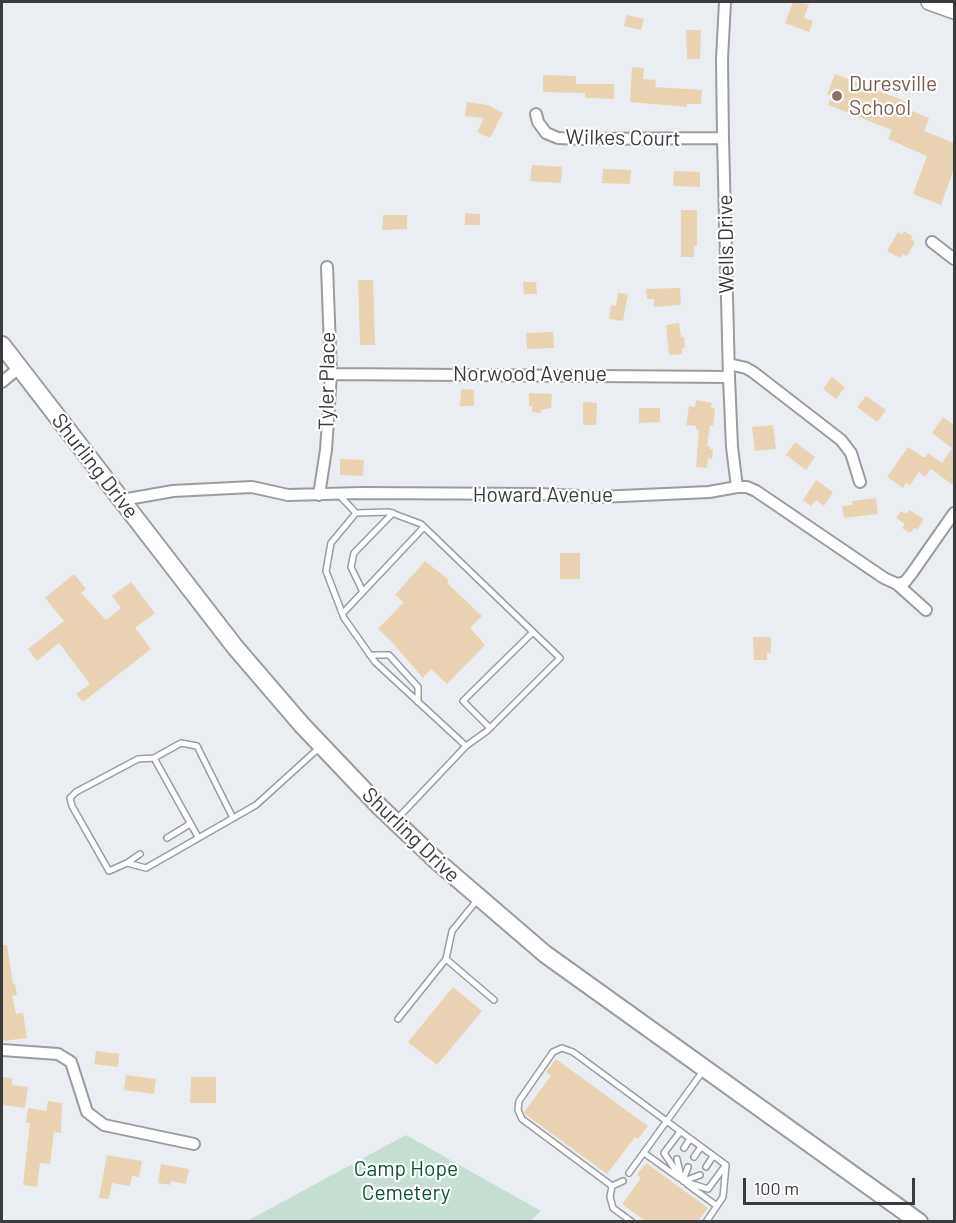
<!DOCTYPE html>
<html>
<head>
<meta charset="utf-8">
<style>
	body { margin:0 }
	#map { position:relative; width:956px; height:1223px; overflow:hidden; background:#eaeef2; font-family:Barlow,sans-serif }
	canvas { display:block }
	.frame { position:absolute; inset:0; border:3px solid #3a3b3d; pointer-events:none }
	.scale { position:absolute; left:743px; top:1178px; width:172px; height:27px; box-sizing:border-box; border:3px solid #3a3b3d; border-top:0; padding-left:8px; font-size:18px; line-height:21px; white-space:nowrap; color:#3a3b3d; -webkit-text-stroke:4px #fff; paint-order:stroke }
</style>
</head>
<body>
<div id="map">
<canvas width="956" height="1223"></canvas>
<div class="frame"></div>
<div class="scale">100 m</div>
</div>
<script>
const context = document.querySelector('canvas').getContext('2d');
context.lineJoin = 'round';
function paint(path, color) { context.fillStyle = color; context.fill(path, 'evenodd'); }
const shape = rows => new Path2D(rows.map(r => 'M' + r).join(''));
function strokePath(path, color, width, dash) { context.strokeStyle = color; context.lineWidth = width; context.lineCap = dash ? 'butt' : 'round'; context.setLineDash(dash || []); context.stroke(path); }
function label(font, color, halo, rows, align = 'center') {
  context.font = font + ' Barlow,sans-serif'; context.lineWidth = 4.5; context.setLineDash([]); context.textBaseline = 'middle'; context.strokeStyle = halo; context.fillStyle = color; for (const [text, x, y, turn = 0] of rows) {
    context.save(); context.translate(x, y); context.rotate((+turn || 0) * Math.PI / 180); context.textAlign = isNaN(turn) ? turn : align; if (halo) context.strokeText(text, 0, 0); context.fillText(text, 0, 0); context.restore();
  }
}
paint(shape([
	[406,1135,541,1211,529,1222,247,1221]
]), '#c7dfd3');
paint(shape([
	[793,2,809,4,804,18,813,21,809,32,785,23],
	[627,15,644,19,641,30,624,26],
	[686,30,701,30,700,59,687,59],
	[632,67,644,68,643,79,656,80,655,87,702,90,701,104,687,104,687,107,630,102],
	[835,74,907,102,905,108,929,118,924,131,954,143,954,169,941,205,913,194,927,156,888,139,892,130,828,105,831,96,827,94],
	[543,75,576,76,576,84,614,84,614,99,585,98,585,93,543,92],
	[467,102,488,105,503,113,490,138,477,132,484,118,465,116],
	[532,165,562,167,561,183,530,181],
	[603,169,631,170,630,184,602,183],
	[674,171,700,172,700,187,673,186],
	[681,210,697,210,697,246,694,246,694,257,681,257],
	[465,213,480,214,480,225,465,225],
	[383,215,407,215,407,229,382,230],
	[904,231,912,236,911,239,915,242,907,256,903,254,900,258,887,251,898,232,902,235],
	[358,280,373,280,375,345,360,345],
	[523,282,536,282,537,294,524,294],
	[680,288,681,305,654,307,654,299,647,299,646,289],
	[618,293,628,294,623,321,609,319,611,305,616,306],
	[679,323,681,337,684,337,685,348,682,349,682,354,669,355,666,325],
	[553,332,554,348,527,349,526,333],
	[832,377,845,387,836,399,823,389],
	[461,389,474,390,474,406,460,406],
	[529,393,552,394,551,408,541,410,541,413,532,412,532,406,529,406],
	[866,396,886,410,877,422,857,407],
	[696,400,712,403,711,407,715,408,713,426,710,425,707,446,710,446,710,449,713,449,712,459,708,458,707,468,696,467,699,430,696,429,696,426,686,425,689,406,695,407],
	[583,402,597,403,596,425,583,425],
	[639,408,660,408,660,422,639,423],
	[943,417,954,425,954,486,931,469,925,477,919,472,910,485,906,483,903,488,887,477,908,447,923,457,926,457,928,453,942,463,952,448,932,433],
	[773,425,776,449,755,451,752,427],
	[795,442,815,457,806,470,786,455],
	[340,459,364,460,363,476,340,475],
	[816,480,833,492,824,506,816,500,811,506,803,500],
	[876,498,878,514,844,518,842,506,853,505,852,501],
	[909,510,924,519,917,530,914,528,910,533,902,528,905,524,896,518,901,511,906,514],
	[560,553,580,553,580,579,560,579],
	[425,561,449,580,447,583,482,616,470,628,485,645,447,684,431,669,423,678,391,641,378,629,404,602,395,595],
	[74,574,86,589,81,593,106,620,121,608,112,596,131,582,155,613,135,628,151,649,83,702,76,694,90,684,59,643,37,661,28,649,64,621,45,598],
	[753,637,771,637,771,653,767,653,767,660,754,660],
	[2,945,7,945,13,984,15,984,17,995,12,996,16,1014,23,1013,27,1038,3,1041,2,1028],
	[453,987,482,1011,437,1065,408,1042],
	[96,1051,119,1054,118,1067,94,1064],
	[556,1059,648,1126,638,1139,635,1137,607,1174,525,1114,524,1112,551,1076,546,1072],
	[126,1075,156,1079,154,1094,124,1090],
	[2,1077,12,1078,12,1085,28,1087,25,1108,2,1105],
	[191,1077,216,1077,216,1103,190,1103],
	[48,1101,62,1103,61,1133,54,1132,50,1164,40,1163,37,1187,23,1185,30,1123,26,1123,28,1108,46,1111],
	[107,1155,142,1161,139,1177,132,1176,130,1186,112,1183,109,1199,99,1198],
	[646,1163,708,1208,698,1221,645,1221,622,1204,641,1178,637,1175],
	[161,1164,189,1169,186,1184,171,1181,170,1185,158,1183]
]), '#ead3b2');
const lane = shape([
	[339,495,356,513],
	[363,592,351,567,354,553,393,513],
	[343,613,424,527],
	[370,655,389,655,418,687,418,702],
	[490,728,463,701,533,632],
	[154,758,181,743,197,746,233,818],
	[396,820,466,746,487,731,560,658,421,524,389,512,356,513,331,543,326,571,344,618,375,662,466,746],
	[198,837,154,758,138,759,76,792,70,798,72,806,109,871,127,863,146,868,256,805,320,747],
	[167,838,190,824],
	[127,863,140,854],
	[478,899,452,931,446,959,494,1000],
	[398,1019,446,959],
	[680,1132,664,1153,683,1181,708,1189,725,1166],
	[684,1148,690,1139],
	[644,1153,679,1178],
	[694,1157,701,1147],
	[677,1159,681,1177],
	[706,1167,713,1156],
	[629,1173,703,1071],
	[683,1180,688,1167],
	[684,1181,700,1175],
	[687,1184,717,1206],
	[612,1186,623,1181],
	[632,1222,613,1208,610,1197,612,1186,522,1119,518,1110,519,1101,553,1052,562,1048,573,1052,726,1165,723,1197,706,1222]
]);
const street = shape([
	[725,2,722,59,723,138,729,377,732,447,737,487],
	[536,114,538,122,546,133,558,138,583,139,723,138],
	[932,242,954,259],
	[729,364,746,368,753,372,841,440,851,453,860,482],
	[331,374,729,377],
	[2,382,19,368],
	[319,495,326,450,331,374,327,267],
	[122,500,173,491,252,487,288,495,361,493,540,494,599,497,709,492,737,487,747,487,756,491,884,578,897,584,926,610],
	[897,584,905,582,912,573,954,513],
	[2,1050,58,1054,71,1062,87,1112,104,1125,194,1144]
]);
const secondary = shape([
	[929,2,954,11]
]);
const primary = shape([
	[2,345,235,647,302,725,380,807,438,862,545,954,919,1222]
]);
strokePath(lane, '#999da0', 8);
strokePath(street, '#999da0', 14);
strokePath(secondary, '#999da0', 18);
strokePath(primary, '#999da0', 20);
strokePath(lane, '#fff', 5);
strokePath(street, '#fff', 10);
strokePath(secondary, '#fff', 15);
strokePath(primary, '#fff', 16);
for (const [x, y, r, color] of [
	[837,96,6,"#8d6e63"]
]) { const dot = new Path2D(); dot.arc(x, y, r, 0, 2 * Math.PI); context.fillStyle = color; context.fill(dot); strokePath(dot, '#fff', 2); }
label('21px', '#785e54', '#fff', [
	["Duresville",849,84],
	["School",849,108]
], 'left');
label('21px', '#3a3b3d', '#fff', [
	["Wilkes Court",623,138,1],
	["Wells Drive",726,244,-91],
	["Norwood Avenue",530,374],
	["Tyler Place",327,381,-89],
	["Shurling Drive",95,466,52],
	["Howard Avenue",543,495],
	["Shurling Drive",411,835,44]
]);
label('21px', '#0a533a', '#fff', [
	["Camp Hope",406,1169],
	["Cemetery",406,1193]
]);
</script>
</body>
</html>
